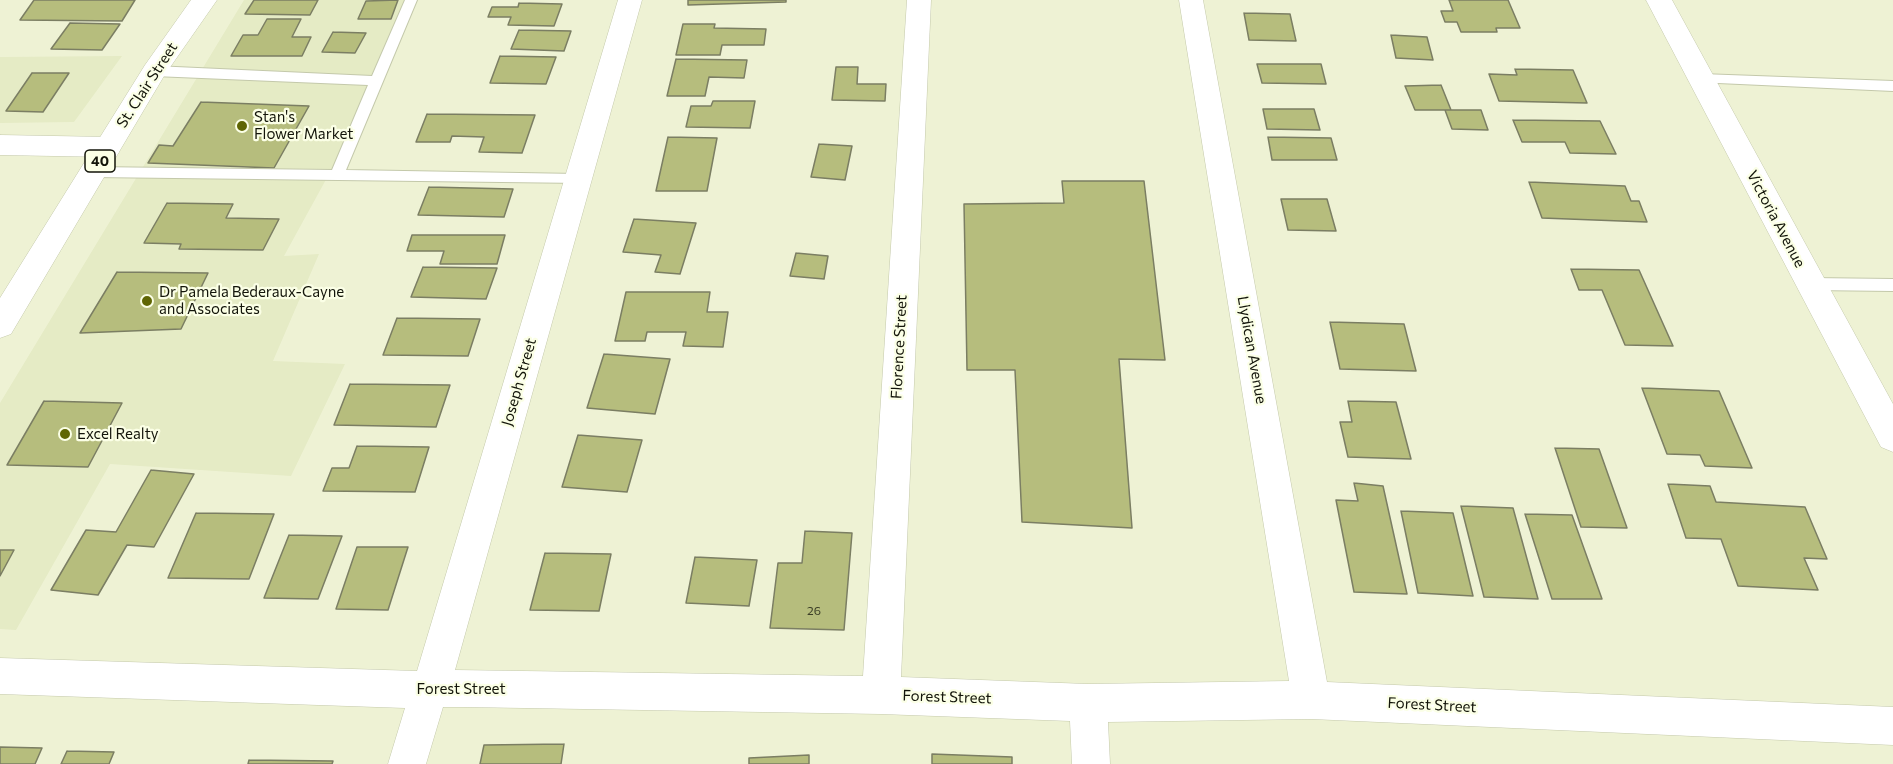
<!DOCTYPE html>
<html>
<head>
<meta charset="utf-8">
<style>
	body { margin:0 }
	canvas { display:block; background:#eef2d4 }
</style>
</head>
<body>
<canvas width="1893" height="764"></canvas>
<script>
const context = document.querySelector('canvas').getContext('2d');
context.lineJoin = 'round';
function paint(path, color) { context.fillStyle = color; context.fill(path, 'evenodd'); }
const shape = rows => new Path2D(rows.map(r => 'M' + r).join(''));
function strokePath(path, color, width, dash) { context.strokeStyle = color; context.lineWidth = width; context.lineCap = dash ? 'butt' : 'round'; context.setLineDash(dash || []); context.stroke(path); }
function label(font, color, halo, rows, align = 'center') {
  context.font = font + ' Commissioner,sans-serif'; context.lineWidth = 4.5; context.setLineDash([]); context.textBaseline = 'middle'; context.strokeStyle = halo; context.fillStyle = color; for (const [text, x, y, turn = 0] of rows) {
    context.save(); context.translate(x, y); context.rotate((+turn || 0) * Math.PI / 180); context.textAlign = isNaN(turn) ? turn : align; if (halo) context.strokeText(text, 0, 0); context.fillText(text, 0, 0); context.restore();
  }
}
paint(shape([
	[244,0,411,0,334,165,284,256,319,254,273,361,345,364,291,476,110,464,16,630,0,629,0,403],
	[122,56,74,122,0,123,0,57]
]), '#e5ebc5');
const building = shape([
	[34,0,135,0,122,21,20,20,34,0],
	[254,0,318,0,310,15,245,14,254,0],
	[398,0,391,19,358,19,366,1,398,0],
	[688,0,786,0,786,2,688,5,688,0],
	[1449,0,1508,0,1520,28,1496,28,1497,32,1461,32,1457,22,1445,22,1441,11,1453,11,1449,0],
	[519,3,562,4,554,26,508,25,511,17,488,17,492,7,518,7,519,3],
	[1244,13,1290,14,1296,41,1249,40,1244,13],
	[267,19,301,19,292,37,311,37,302,56,231,56,243,35,258,35,267,19],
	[70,23,120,24,102,50,51,49,70,23],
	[683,24,715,24,714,28,766,29,764,45,722,45,720,55,676,55,683,24],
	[519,30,571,31,564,51,511,49,519,30],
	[333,32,366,33,355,53,322,52,333,32],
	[1391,35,1427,37,1433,60,1396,58,1391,35],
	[500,56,556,57,546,84,490,83,500,56],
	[676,59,747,60,744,78,709,77,705,96,667,96,676,59],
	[1257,64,1321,64,1326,84,1262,83,1257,64],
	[836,67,858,67,857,84,886,84,885,101,832,100,836,67],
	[1515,69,1573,70,1587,103,1499,101,1489,74,1517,75,1515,69],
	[32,73,69,73,43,112,6,111,32,73],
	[1441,85,1451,110,1415,110,1405,86,1441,85],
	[713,101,755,101,750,128,686,127,691,106,711,106,713,101],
	[201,102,309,106,274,168,148,163,159,145,173,146,201,102],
	[1263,109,1314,109,1320,130,1267,129,1263,109],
	[1445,110,1481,110,1488,130,1452,129,1445,110],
	[427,114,535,115,522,153,479,152,484,137,452,136,450,142,416,142,427,114],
	[1513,120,1600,121,1616,154,1570,153,1565,142,1522,142,1513,120],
	[668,137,717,138,707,191,656,191,668,137],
	[1268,137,1331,138,1337,160,1272,160,1268,137],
	[819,144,852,146,845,180,811,177,819,144],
	[1062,181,1144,181,1165,360,1119,359,1132,528,1022,522,1015,370,967,370,964,204,1064,203,1062,181],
	[1529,182,1625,186,1631,201,1639,201,1647,222,1542,218,1529,182],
	[429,187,513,189,504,217,418,215,429,187],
	[1281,199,1327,199,1336,231,1288,230,1281,199],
	[167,203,233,204,226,218,279,219,263,250,179,249,181,244,144,243,167,203],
	[634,219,696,223,680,274,655,272,661,255,623,252,634,219],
	[412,235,505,235,497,264,440,264,444,251,407,251,412,235],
	[796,253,828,256,824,279,790,276,796,253],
	[423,267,497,268,486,299,411,297,423,267],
	[1571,269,1639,270,1673,346,1625,345,1602,290,1579,290,1571,269],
	[117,272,208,273,181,329,80,333,117,272],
	[626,292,710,292,707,312,728,312,723,347,683,346,686,332,647,332,645,341,615,341,626,292],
	[397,318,480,319,468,356,383,355,397,318],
	[1330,322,1404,324,1416,371,1340,369,1330,322],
	[604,354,670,359,655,414,587,408,604,354],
	[350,384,450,385,436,427,334,425,350,384],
	[1642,388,1719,391,1752,468,1705,466,1700,455,1667,454,1642,388],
	[44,401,122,403,88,467,7,465,44,401],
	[1348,401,1396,402,1411,459,1348,457,1340,422,1352,422,1348,401],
	[578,435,642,440,627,492,562,487,578,435],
	[357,446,429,447,415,492,323,491,332,468,349,468,357,446],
	[1555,448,1599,449,1627,528,1581,527,1555,448],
	[151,470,194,474,154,547,127,545,98,595,51,590,86,530,116,532,151,470],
	[1354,483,1383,486,1407,594,1354,592,1336,500,1358,501,1354,483],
	[1668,484,1710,486,1716,502,1805,507,1827,559,1804,558,1818,590,1738,586,1721,539,1686,538,1668,484],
	[1461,506,1513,508,1538,599,1484,597,1461,506],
	[1401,511,1453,513,1473,596,1418,593,1401,511],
	[196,513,274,514,249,579,168,578,196,513],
	[1525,514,1572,515,1602,599,1552,599,1525,514],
	[805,531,852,533,844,630,770,628,778,563,802,563,805,531],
	[289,535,342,536,318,599,264,598,289,535],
	[357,547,408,547,388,610,336,609,357,547],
	[0,550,14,550,0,576,0,550],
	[545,553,611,554,599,611,530,610,545,553],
	[695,557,757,560,749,606,686,603,695,557],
	[564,744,561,764,480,764,484,745,564,744],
	[0,747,42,748,35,764,0,764,0,747],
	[67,751,114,752,109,764,61,764,67,751],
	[932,754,1012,757,1012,764,932,764,932,754],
	[809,755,809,764,749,764,749,758,809,755],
	[249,760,333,761,332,764,248,764,249,760]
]);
paint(building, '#b6bd7d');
strokePath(building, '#7b7e63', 1.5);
const lane = shape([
	[405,0,417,0,346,170,578,174,585,179,583,183,93,177,86,172,93,167,332,170,368,85,154,76,147,71,154,66,372,76,405,0],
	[1701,74,1893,81,1893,91,1696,82,1694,79,1696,76,1701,74],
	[1811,278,1893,279,1893,291,1811,290,1806,288,1803,284,1806,280,1811,278]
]);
const street = shape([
	[618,0,642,0,455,670,863,676,907,0,931,0,901,677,1088,684,1289,681,1179,0,1203,0,1327,682,1893,707,1893,745,1311,719,1108,722,1110,764,1072,764,1070,721,881,714,464,707,443,707,426,764,388,764,405,708,0,694,0,658,417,671,618,0],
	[0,135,108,137,118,140,121,147,118,154,108,157,0,155,0,135]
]);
const secondary = shape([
	[1646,0,1672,0,1893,404,1893,452,1881,447,1646,0]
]);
const primary = shape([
	[191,0,217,0,164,76,11,334,0,338,0,298,145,65,191,0]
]);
strokePath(lane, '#c4c9ab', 2);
strokePath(street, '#c4c9ab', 1);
strokePath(secondary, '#c4c9ab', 1);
strokePath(primary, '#c4c9ab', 1);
paint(lane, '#fff');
paint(street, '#fff');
paint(secondary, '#fff');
paint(primary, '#fff');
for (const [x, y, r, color] of [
	[242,126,6,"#5f6604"],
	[147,301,6,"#5f6604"],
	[65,434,6,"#5f6604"]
]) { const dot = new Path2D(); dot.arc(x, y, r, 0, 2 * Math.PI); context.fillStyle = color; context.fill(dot); strokePath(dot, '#fbffe6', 2); }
label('12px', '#3c3f27', null, [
	["26",814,611]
]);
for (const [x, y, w] of [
	[100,161,30]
]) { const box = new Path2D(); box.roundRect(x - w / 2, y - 11, w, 22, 4.5); context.fillStyle = '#fbffe6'; context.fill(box); strokePath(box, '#13150a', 1.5); }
label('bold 14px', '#13150a', null, [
	["40",100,161]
]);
label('15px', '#13150a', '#fbffe6', [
	["St. Clair Street",147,85,-57],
	["Victoria Avenue",1776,219,62],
	["Florence Street",899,347,-87],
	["Llydican Avenue",1252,350,80],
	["Joseph Street",519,382,-74],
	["Forest Street",461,689],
	["Forest Street",947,697,2],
	["Forest Street",1432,705,3]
]);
label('15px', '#13150a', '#fbffe6', [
	["Stan's",254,117],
	["Flower Market",254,134],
	["Dr Pamela Bederaux-Cayne",159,292],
	["and Associates",159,309],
	["Excel Realty",77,434]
], 'left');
</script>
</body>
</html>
